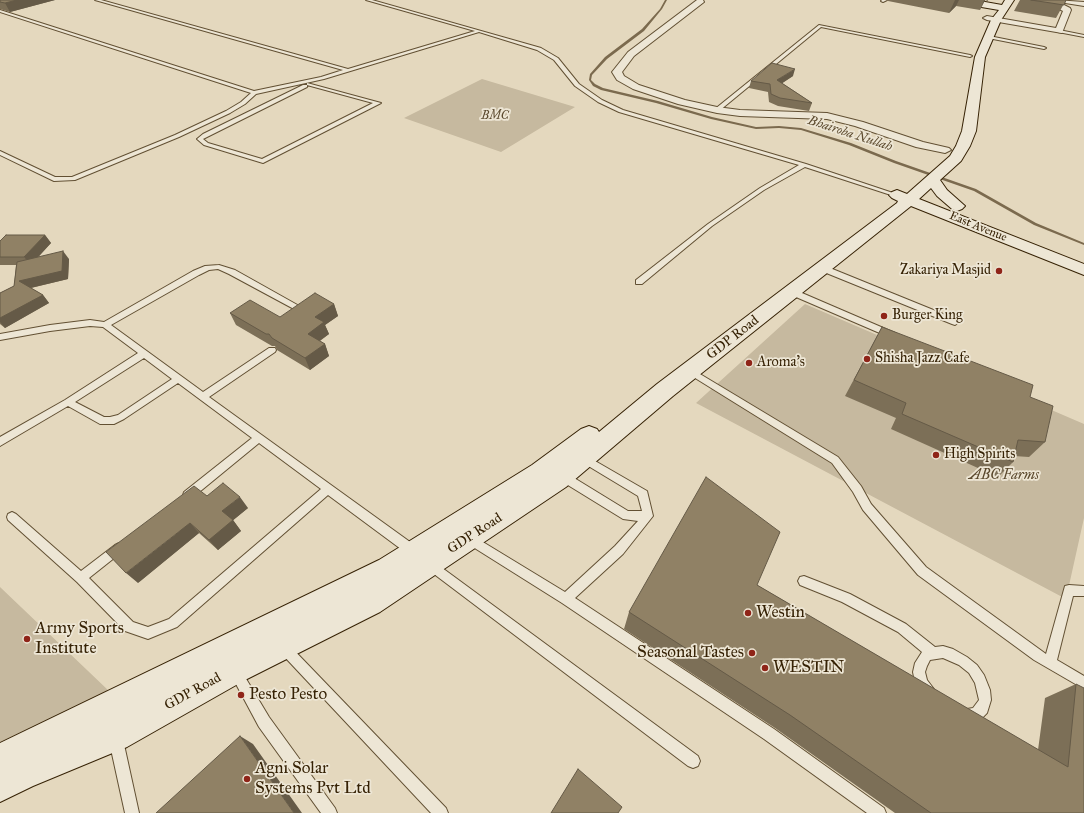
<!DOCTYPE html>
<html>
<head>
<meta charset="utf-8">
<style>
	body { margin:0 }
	canvas { display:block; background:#e4d8be }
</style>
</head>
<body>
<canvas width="1084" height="813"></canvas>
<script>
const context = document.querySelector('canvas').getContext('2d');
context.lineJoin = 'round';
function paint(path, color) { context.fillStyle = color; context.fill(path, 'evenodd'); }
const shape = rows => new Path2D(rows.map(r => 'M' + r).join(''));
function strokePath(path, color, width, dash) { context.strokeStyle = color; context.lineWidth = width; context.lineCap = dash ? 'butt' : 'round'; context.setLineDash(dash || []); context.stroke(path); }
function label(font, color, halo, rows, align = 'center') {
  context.font = font + ' "IM FELL Great Primer",serif'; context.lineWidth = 3.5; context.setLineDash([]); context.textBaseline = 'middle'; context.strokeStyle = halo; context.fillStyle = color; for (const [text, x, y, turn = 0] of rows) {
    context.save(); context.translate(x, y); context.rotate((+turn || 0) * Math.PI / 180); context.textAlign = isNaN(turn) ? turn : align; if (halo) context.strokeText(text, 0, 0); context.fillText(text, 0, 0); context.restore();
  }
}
paint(shape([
	[482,79,575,107,501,152,404,118],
	[805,304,1084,424,1084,518,1066,599,696,403],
	[0,587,109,691,0,742]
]), '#c6b99f');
paint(shape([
	[665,0,667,0,662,9,644,31,607,59,592,75,591,80,595,84,603,88,658,101,712,117,756,127,779,126,801,128,851,143,896,161,976,189,1036,223,1084,243,1084,245,1034,225,974,191,894,163,849,145,801,130,779,128,756,129,711,119,656,103,601,90,593,86,589,80,590,74,605,57,642,29,660,9,665,0]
]), '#7b6a4e');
const lane = shape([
	[95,0,101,0,348,69,475,31,366,0,372,0,541,48,558,58,579,84,602,100,623,110,806,164,899,195,894,196,805,167,764,190,712,226,642,284,636,284,636,280,708,224,760,188,799,165,619,112,598,102,575,86,554,60,537,50,479,32,324,79,256,94,245,104,230,113,179,137,75,180,54,181,0,155,0,151,55,177,72,177,175,135,226,111,241,102,251,93,0,12,0,10,254,91,321,77,343,70,95,0],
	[882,0,887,0,883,2,881,1,882,0],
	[819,25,970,55,972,56,970,57,821,27,719,111,715,111,715,109,819,25],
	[1059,30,1084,35,1084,37,1058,32,1059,30],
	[989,36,1044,47,1046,48,1044,49,988,38,989,36],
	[307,83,381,103,263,163,204,145,197,139,203,134,303,85,307,85,307,87,203,139,208,143,262,159,373,103,307,85,307,83],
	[219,265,235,270,301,307,297,309,294,309,229,274,218,269,209,270,199,275,111,325,203,392,269,348,275,348,276,350,275,352,209,397,417,547,418,551,417,555,413,556,409,555,328,495,177,627,148,639,125,631,77,582,8,520,7,517,8,514,12,512,16,514,81,571,115,545,119,543,123,545,124,548,123,551,89,578,133,622,148,627,169,619,321,489,259,443,192,498,188,499,184,498,183,495,184,492,252,438,178,383,124,419,114,424,100,424,68,406,0,446,0,437,65,400,138,353,103,327,90,326,50,331,0,340,0,334,50,325,90,320,104,322,193,271,205,266,219,265],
	[144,358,172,379,118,415,110,417,104,417,75,402,144,358],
	[819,266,825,266,958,320,959,322,955,325,952,324,819,270,819,266],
	[789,290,795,290,895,333,896,335,892,338,889,337,789,294,789,290],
	[690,368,838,457,861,486,871,504,926,567,1046,654,1065,586,1069,585,1084,586,1084,596,1073,596,1057,660,1084,676,1084,689,1034,660,918,575,863,510,853,492,832,463,687,373,686,371,687,369,690,368],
	[583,454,647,491,653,516,623,554,575,598,774,729,884,808,886,813,867,813,764,739,562,603,465,542,464,539,465,536,469,534,473,536,565,592,615,546,638,521,623,519,558,479,557,476,558,473,562,472,566,473,628,511,642,511,638,496,580,461,578,458,580,455,583,454],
	[430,559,698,756,700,761,698,766,693,768,688,766,426,568,424,564,426,560,430,559],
	[804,576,850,594,906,624,935,647,943,646,953,649,967,657,977,665,984,675,990,690,991,700,987,713,981,719,967,723,956,722,940,715,930,707,922,697,915,682,913,672,915,663,922,652,898,632,842,602,800,585,798,581,800,577,804,576],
	[943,658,959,665,969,673,975,683,979,700,973,708,967,709,956,709,950,705,940,697,927,680,925,672,927,666,930,660,943,658],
	[284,642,288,644,446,808,448,813,431,813,280,652,278,648,280,644,284,642],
	[235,665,239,667,269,717,335,808,337,813,321,813,259,727,229,671,231,667,235,665],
	[116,733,121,735,123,740,139,813,125,813,109,740,111,735,116,733]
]);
const street = shape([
	[697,0,703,0,704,2,634,56,622,72,624,76,639,85,685,100,717,107,740,110,827,113,863,122,923,142,949,148,951,150,945,153,916,147,855,126,827,119,740,116,717,113,678,104,633,89,617,80,612,72,628,52,697,0],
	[1026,0,1041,0,1062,4,1070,8,1071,10,1062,33,987,20,983,18,987,16,1056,28,1063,11,1057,8,1027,2,1026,0],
	[1055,0,1084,2,1084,6,1059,2,1055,0]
]);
const secondary = shape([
	[954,0,974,0,1002,5,1005,0,1014,0,1001,20,985,57,976,131,970,146,961,161,940,180,947,190,965,206,962,209,957,211,952,209,937,196,931,188,919,199,1084,264,1084,275,911,206,673,396,566,487,380,612,245,680,127,747,33,786,0,802,0,743,379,560,532,465,581,429,589,426,597,429,599,432,657,384,897,203,898,201,892,198,889,195,892,192,897,190,907,194,950,156,956,146,962,131,975,57,991,20,999,10,958,3,954,0]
]);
strokePath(lane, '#625033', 2);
strokePath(street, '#625033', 2);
strokePath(secondary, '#362205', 2);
paint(lane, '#ede6d5');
paint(street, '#ede6d5');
paint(secondary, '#ede6d5');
paint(shape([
	[0,0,55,0,10,12,0,9],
	[888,0,988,0,988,1,985,0,980,10,956,6,949,13,888,1],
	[1020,0,1066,0,1056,18,1014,11],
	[793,76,782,83,812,103,809,111,778,106,769,102,768,92,749,88,751,81],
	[45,235,51,243,38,257,69,259,68,279,31,288,43,295,49,303,5,328,0,324,0,293,14,286,16,265,0,265,0,241],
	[334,304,338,316,325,325,329,334,320,341,325,344,329,356,310,370,277,350,275,346,272,346,236,325,230,313,280,317],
	[882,327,1030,397,1045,442,1029,457,1014,456,1013,462,998,477,891,429,896,418,845,396],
	[207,496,248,508,233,520,241,531,218,550,199,533,138,583],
	[757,585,1038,750,1045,698,1076,684,1084,813,895,813,775,728,624,629,629,612]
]), '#7c6f57');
paint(shape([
	[17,0,55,0,10,12,5,3],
	[955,0,959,0,956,6,949,13],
	[984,0,985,0,980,10],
	[795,69,793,76,775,88,777,80],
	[45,235,51,243,31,265,24,257],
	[63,251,69,259,68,279,26,289,19,281],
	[43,295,49,303,5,328,0,322,0,318],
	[334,304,338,316,325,325,329,334,312,346,308,334,315,317],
	[325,344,329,356,310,370,305,358],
	[240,497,248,508,231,522,222,511],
	[233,520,241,531,218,550,209,540],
	[190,523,199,533,138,583,126,573],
	[240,736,253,744,302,813,294,813]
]), '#655a47');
const building = shape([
	[0,0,17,0,5,3,0,2,0,0],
	[1031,0,1066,0,1064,5,1031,0],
	[772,63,795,69,777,80,812,103,780,98,771,94,770,84,751,81,772,63],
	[6,235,45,235,24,257,0,257,0,241,6,235],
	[63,251,62,271,19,281,43,295,0,318,0,293,14,286,17,262,63,251],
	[315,293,334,304,315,317,324,322,308,334,325,344,305,358,272,338,269,334,266,334,230,313,250,300,280,317,315,293],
	[882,327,1033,385,1030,397,1053,406,1045,442,1018,440,1013,462,902,414,906,403,854,380,882,327],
	[706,477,780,532,757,585,1068,767,1076,684,1084,688,1084,813,931,813,790,715,629,612,706,477],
	[223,483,240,497,222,511,233,520,209,540,190,523,126,573,106,552,194,486,207,496,223,483],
	[240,736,294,813,156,813,240,736],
	[578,769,622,807,618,813,551,813,578,769]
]);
paint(building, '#908165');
strokePath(building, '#655a47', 1);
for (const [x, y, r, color] of [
	[999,271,4,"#8f2418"],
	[884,316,4,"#8f2418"],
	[867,359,4,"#8f2418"],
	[749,363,4,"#8f2418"],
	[936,455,4,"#8f2418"],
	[748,613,4,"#8f2418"],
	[27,639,4,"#8f2418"],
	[752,653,4,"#8f2418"],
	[765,668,4,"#8f2418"],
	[241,695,4,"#8f2418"],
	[247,779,4,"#8f2418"]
]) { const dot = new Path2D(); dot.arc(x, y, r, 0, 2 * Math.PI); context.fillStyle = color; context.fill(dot); strokePath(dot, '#ede6d5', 1.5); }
label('italic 12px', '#5a482c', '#ede6d5', [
	["BMC",495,116]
]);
label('12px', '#362205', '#ede6d5', [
	["East Avenue",978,227,22]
]);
label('italic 13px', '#5e4c30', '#ede6d5', [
	["Bhairoba Nullah",850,134,18]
]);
label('14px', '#362205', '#ede6d5', [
	["Zakariya Masjid",991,271,"right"],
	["Burger King",892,316],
	["Shisha Jazz Cafe",875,359],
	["Aroma's",757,363],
	["High Spirits",944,455]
], 'left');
label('14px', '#362205', '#ede6d5', [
	["GDP Road",733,338,-38],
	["GDP Road",475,534,-33],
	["GDP Road",193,692,-29]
]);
label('italic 14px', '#5a482c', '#ede6d5', [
	["ABC Farms",1004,476]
]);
label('17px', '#362205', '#ede6d5', [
	["Westin",756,613],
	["Army Sports",35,629],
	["Institute",35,649],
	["Seasonal Tastes",744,653,"right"],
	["WESTIN",773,668],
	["Pesto Pesto",249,695],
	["Agni Solar",255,769],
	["Systems Pvt Ltd",255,789]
], 'left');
</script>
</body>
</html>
